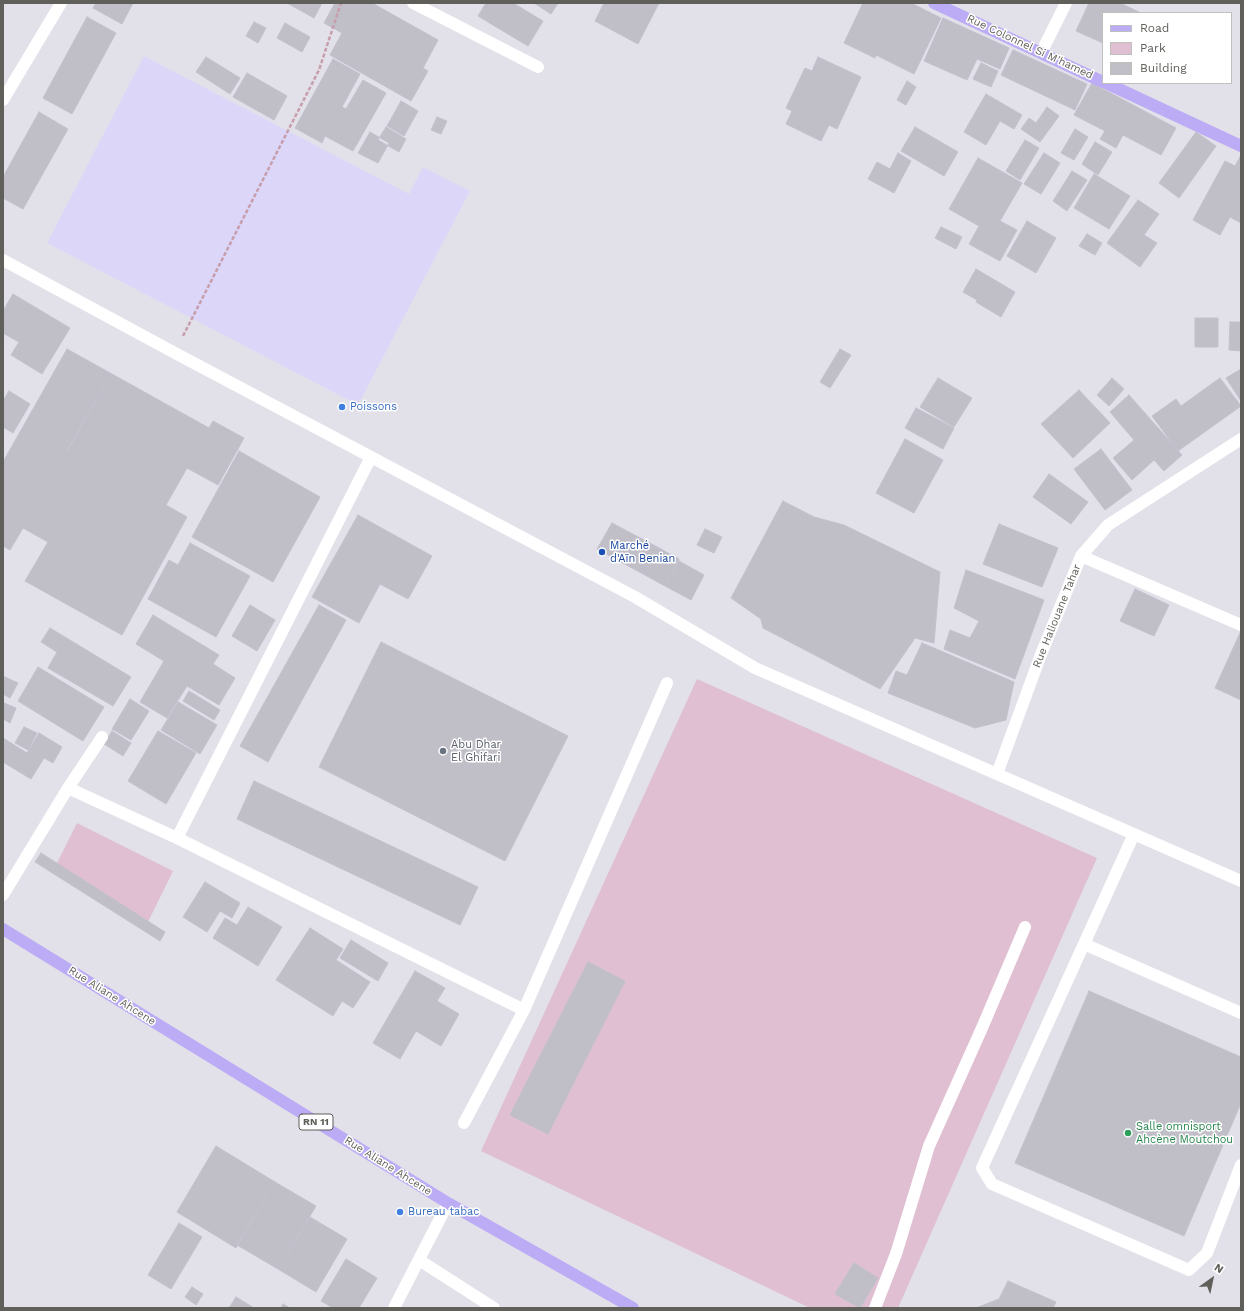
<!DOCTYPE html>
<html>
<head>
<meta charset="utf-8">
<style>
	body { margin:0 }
	#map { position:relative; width:1244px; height:1311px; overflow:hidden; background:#e2e1ea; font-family:"Work Sans",sans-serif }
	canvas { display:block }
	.frame { position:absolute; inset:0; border:4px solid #605f59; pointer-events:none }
	.legend { position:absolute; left:1102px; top:12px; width:130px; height:72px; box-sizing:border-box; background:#fff; border:1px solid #bfbfbd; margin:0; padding:5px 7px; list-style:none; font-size:12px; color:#605f59 }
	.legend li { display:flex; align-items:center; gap:8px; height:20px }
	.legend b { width:20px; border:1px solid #bfbfbd }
	.north { position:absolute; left:1192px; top:1259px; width:40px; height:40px; -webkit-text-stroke:3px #fff; paint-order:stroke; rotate:33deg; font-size:11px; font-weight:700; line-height:16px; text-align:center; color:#605f59 }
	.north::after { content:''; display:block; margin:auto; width:14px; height:18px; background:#605f59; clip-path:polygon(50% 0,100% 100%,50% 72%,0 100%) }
</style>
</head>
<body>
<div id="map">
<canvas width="1244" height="1311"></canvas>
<div class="frame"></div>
<ul class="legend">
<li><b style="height:5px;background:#bcabf5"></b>Road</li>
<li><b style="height:11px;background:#e0bfd3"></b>Park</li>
<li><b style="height:11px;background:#c0bfc8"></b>Building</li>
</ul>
<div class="north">N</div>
</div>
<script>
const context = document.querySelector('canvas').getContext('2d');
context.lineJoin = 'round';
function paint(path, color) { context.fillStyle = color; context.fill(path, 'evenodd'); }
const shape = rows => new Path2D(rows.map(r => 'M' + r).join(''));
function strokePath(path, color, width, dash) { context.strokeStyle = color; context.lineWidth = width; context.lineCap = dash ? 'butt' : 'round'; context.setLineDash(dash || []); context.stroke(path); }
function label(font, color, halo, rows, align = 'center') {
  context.font = font + ' "Work Sans",sans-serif'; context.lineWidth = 3; context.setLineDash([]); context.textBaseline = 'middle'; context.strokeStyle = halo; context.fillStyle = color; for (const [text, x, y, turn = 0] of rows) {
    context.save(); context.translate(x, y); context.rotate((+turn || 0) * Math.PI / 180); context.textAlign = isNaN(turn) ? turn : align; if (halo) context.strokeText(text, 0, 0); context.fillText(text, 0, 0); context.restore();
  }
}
paint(shape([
	[144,56,409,194,423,167,470,191,358,405,47,243]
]), '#dcd7f9');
paint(shape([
	[697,679,1097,858,898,1308,810,1308,481,1151],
	[77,823,173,871,148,922,52,873]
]), '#e0bfd3');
const building = shape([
	[96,3,133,3,122,24,93,8,96,3],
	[287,3,322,3,314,18,287,3],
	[335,3,372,3,438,40,423,68,428,71,411,101,330,55,342,33,324,23,335,3],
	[486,3,513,3,543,21,528,46,478,16,486,3],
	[534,3,558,3,551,14,534,3],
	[604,3,659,3,638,44,595,21,604,3],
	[863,3,911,3,941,18,914,74,876,55,875,58,844,43,863,3],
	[1089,3,1120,3,1141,13,1103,13,1103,43,1076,31,1089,3],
	[87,17,116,33,72,114,43,98,87,17],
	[943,18,1009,48,1000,69,977,59,967,80,924,61,943,18],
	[254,22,266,28,258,43,246,36,254,22],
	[285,23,310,37,302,52,277,38,285,23],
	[1013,50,1087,84,1075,110,1001,75,1013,50],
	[206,57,240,78,230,94,196,72,206,57],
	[818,57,861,77,837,129,829,125,821,141,786,124,792,111,786,108,805,68,812,71,818,57],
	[333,59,360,74,342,107,346,109,363,80,386,93,353,151,325,136,322,143,295,128,333,59],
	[981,63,998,71,991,87,973,79,981,63],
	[247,73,287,96,274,120,233,97,247,73],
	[907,81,916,87,906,105,897,100,907,81],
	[1092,83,1176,128,1161,155,1123,135,1116,148,1100,139,1105,131,1074,115,1092,83],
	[986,94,1022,115,1014,129,1000,121,986,145,964,132,986,94],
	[401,101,418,111,404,136,387,126,401,101],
	[1047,107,1059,116,1040,142,1021,129,1029,118,1036,123,1047,107],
	[39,112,68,129,23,209,3,198,3,177,39,112],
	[437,117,447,121,441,134,431,130,437,117],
	[386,127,406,139,399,152,378,140,386,127],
	[915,127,958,152,944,176,901,151,915,127],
	[1075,129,1088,137,1074,160,1061,153,1075,129],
	[370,132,389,143,378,163,358,153,370,132],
	[1196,132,1216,146,1179,198,1159,183,1196,132],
	[1025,140,1039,148,1020,180,1006,171,1025,140],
	[1095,142,1112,152,1098,175,1082,164,1095,142],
	[898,153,911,161,894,193,868,179,877,162,890,169,898,153],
	[1044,153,1060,163,1041,194,1024,184,1044,153],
	[1241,155,1241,223,1230,217,1220,235,1193,220,1225,161,1235,166,1241,155],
	[978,158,1022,183,1000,221,1017,230,1000,261,969,244,979,226,949,209,978,158],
	[1072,171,1087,180,1067,211,1053,201,1072,171],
	[1094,174,1130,196,1109,229,1074,208,1094,174],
	[1138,200,1159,214,1144,235,1157,243,1140,267,1107,243,1138,200],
	[1027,221,1056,238,1036,273,1007,256,1027,221],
	[941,227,962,237,956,249,935,238,941,227],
	[1087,234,1102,243,1095,255,1079,246,1087,234],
	[976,269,1015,292,1001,317,976,302,977,300,963,292,976,269],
	[13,294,70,328,42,374,11,355,19,342,3,333,3,311,13,294],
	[1195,318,1218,318,1218,347,1195,347,1195,318],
	[1230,322,1241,322,1241,351,1229,350,1230,322],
	[67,349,209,428,213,421,244,438,218,485,187,468,166,505,187,517,122,635,25,581,48,542,23,528,10,550,3,546,3,462,67,349],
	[111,374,68,450,67,450,111,374],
	[840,349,851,355,830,388,820,382,840,349],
	[1241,369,1241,401,1226,378,1241,369],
	[938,378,972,398,954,427,920,407,938,378],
	[1112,378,1124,389,1109,406,1097,395,1112,378],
	[1220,378,1241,406,1178,451,1152,416,1176,399,1181,406,1220,378],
	[1079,390,1110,423,1073,458,1041,424,1079,390],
	[9,391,30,404,13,433,3,427,3,401,9,391],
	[1129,395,1182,455,1164,471,1154,460,1132,480,1113,458,1134,440,1110,412,1129,395],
	[916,408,954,428,943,449,905,428,916,408],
	[905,439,943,460,914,513,876,493,905,439],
	[1101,449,1132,490,1105,510,1074,469,1101,449],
	[239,451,320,497,273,582,192,537,239,451],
	[1049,474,1088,502,1071,524,1033,497,1049,474],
	[783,501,814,517,844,525,940,572,934,643,915,638,880,689,763,628,761,619,731,598,783,501],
	[358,515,432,556,408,599,380,584,359,623,312,597,358,515],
	[612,523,659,548,645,575,597,549,612,523],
	[999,524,1058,548,1042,587,983,564,999,524],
	[705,529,722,537,714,553,697,545,705,529],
	[190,543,250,576,216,637,148,599,169,560,178,565,190,543],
	[659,548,679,559,665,586,645,575,659,548],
	[679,561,704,575,691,600,665,586,679,561],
	[966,570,1044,600,1015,679,944,649,950,630,970,638,979,621,954,608,966,570],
	[1135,589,1169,605,1154,636,1120,621,1135,589],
	[250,605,275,620,257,651,232,636,250,605],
	[319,605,346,620,268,762,240,746,319,605],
	[153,615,219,655,213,664,235,678,219,705,187,686,167,718,140,702,164,661,136,644,153,615],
	[50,628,131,677,113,706,48,668,57,652,41,642,50,628],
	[1240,633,1241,634,1241,700,1215,688,1240,633],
	[381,642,568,736,505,861,319,767,381,642],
	[922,643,1014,682,1006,720,975,728,888,693,896,671,907,675,922,643],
	[38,667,104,707,83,741,18,701,38,667],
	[5,677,18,683,10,698,3,694,3,680,5,677],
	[189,691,220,710,214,720,183,701,189,691],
	[130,699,149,711,131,740,112,729,130,699],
	[178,702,217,725,200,754,161,730,178,702],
	[4,703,16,708,10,723,3,719,4,703],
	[24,727,37,733,28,750,15,743,24,727],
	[112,731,131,743,123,756,104,744,112,731],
	[158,731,196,753,166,804,128,781,158,731],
	[39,733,62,747,53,763,44,758,31,779,3,762,3,738,27,753,39,733],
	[254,781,478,887,460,925,237,819,254,781],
	[41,853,165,932,160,941,35,862,41,853],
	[205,882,240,903,232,918,220,911,207,932,183,917,205,882],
	[248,907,282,927,258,966,213,938,225,918,237,925,248,907],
	[310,928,343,949,336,960,370,982,353,1008,342,1001,333,1016,276,980,310,928],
	[351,940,388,963,378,981,340,958,351,940],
	[588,962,625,981,548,1134,510,1115,588,962],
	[415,971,445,988,437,1001,459,1014,441,1046,416,1031,400,1059,373,1043,415,971],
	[1089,991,1241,1057,1241,1103,1184,1236,1015,1163,1089,991],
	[216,1146,275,1182,236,1248,177,1212,216,1146],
	[275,1182,316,1206,278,1269,237,1245,275,1182],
	[310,1217,347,1239,316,1292,278,1269,310,1217],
	[179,1223,202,1237,171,1289,148,1275,179,1223],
	[346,1259,377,1278,359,1308,333,1308,321,1301,346,1259],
	[854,1263,878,1278,860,1308,835,1294,854,1263],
	[1008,1281,1056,1302,1053,1308,976,1308,999,1299,1008,1281],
	[192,1287,203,1294,196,1305,185,1297,192,1287],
	[236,1297,254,1308,229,1308,236,1297],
	[283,1304,290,1308,281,1308,283,1304]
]);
paint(building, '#c0bfc8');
strokePath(building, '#c1c0ce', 1);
strokePath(shape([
	[183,336,319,70,341,3]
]), '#c79eac', 2.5, [4, 2]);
strokePath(shape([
	[413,3,538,67],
	[1041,53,1066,3],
	[3,100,61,3],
	[3,260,175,353,635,597,755,668,1241,881],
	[1081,556,1241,625],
	[997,774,1040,657,1081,556,1108,525,1241,439],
	[68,788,177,838,371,457],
	[1134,834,982,1168,992,1184,1189,1270,1207,1253,1241,1165],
	[177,838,524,1010],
	[3,895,68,788,102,737],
	[1084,944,1241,1013],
	[464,1123,524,1010,667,683],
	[419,1260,494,1308],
	[394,1308,448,1203],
	[875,1308,896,1254,929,1146,982,1028,1025,927]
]), '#fff', 12);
strokePath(shape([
	[934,3,1103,82],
	[1106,83,1241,146],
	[3,929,448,1203,633,1308]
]), '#bcabf5', 12);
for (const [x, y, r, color] of [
	[342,407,4,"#3f7fe0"],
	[602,552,4,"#1a4fb4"],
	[443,751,4,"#6b7280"],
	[1128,1133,4,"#2e9e5b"],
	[400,1212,4,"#3f7fe0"]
]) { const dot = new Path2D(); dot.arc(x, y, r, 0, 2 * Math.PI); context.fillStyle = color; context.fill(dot); strokePath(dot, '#fff', 1.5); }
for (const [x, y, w] of [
	[316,1122,34]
]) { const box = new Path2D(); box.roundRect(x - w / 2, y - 8, w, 16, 3); context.fillStyle = '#fff'; context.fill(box); strokePath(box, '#605f59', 1); }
label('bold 10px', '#605f59', null, [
	["RN 11",316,1122]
]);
label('11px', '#605f59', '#fff', [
	["Rue Colonnel Si M'hamed",1030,47,25],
	["Rue Haliouane Tahar",1057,616,-68],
	["Rue Aliane Ahcene",112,996,32],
	["Rue Aliane Ahcene",388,1166,32]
]);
label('11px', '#366cbe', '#fff', [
	["Poissons",350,407],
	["Bureau tabac",408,1212]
], 'left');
label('11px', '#164399', '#fff', [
	["Marché",610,546],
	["d'Aïn Benian",610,559]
], 'left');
label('11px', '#5b616d', '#fff', [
	["Abu Dhar",451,745],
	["El Ghifari",451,758]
], 'left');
label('11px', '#27864d', '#fff', [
	["Salle omnisport",1136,1127],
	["Ahcène Moutchou",1136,1140]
], 'left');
</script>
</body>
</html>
